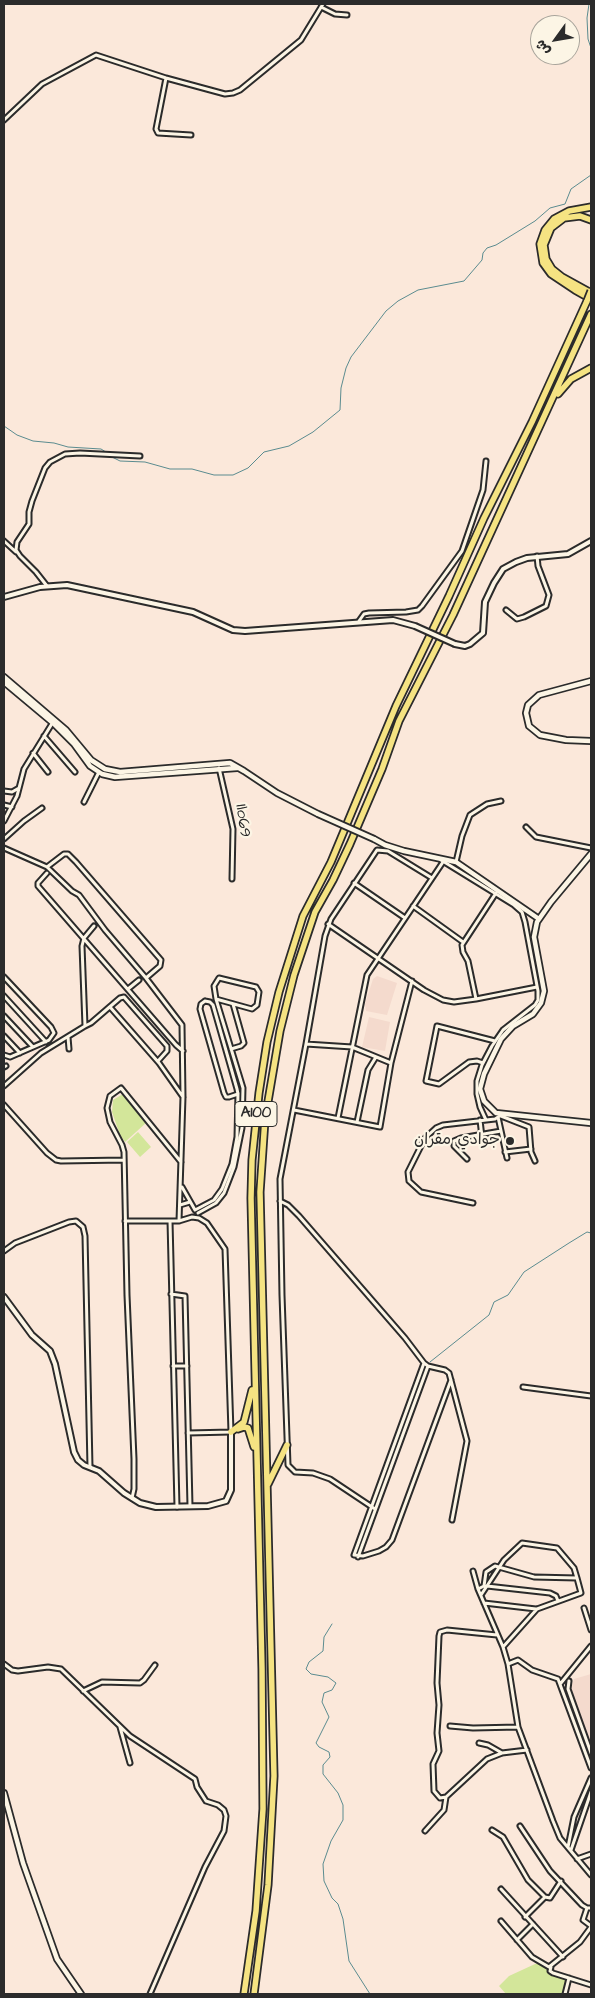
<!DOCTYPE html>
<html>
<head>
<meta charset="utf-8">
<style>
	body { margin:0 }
	#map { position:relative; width:595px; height:1998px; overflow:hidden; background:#fbe8da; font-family:"Architects Daughter","Playpen Sans Arabic",sans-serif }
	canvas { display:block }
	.frame { position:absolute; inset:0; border:5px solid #2b2b2b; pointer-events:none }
	.north { position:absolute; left:530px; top:15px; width:50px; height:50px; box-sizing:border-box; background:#fcf5e5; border:1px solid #a8a49b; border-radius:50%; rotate:238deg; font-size:14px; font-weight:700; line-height:20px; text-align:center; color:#2b2b2b }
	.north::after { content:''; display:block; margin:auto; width:18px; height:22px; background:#2b2b2b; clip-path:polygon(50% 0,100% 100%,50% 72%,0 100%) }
</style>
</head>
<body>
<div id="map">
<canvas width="595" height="1998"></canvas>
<div class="frame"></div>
<div class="north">ش</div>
</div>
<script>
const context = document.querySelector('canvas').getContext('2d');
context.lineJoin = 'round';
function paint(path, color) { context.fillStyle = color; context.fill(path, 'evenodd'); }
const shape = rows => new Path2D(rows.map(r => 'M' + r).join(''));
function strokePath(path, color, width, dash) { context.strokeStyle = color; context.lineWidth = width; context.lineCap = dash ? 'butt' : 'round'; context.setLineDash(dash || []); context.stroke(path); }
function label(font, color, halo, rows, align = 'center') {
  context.font = font + ' "Architects Daughter","Playpen Sans Arabic",sans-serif'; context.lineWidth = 4.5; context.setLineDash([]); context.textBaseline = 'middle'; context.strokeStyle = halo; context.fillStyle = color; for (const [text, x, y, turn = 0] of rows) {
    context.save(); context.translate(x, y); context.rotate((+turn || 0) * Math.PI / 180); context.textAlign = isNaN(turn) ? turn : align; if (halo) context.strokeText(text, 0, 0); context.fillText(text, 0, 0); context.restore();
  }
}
paint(shape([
	[377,976,397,983,387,1015,366,1011,365,1004,373,979],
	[369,1017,390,1022,385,1051,362,1047],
	[591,1674,591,1745,590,1746,575,1706,577,1705,571,1688,574,1679]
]), '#f4dacd');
paint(shape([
	[123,1094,147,1122,125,1142,120,1135,112,1112,113,1100],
	[138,1132,151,1147,140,1157,127,1142],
	[541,1963,548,1969,548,1974,566,1980,562,1994,506,1994,499,1986,509,1976,535,1964]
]), '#d3e69a');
strokePath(shape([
	[589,4,587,18,588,39,591,48],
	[4,426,17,435,33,441,54,443,68,447,101,449,109,454],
	[112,457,120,461,145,462,170,469,192,469,214,475,233,475,248,468,264,452,289,446,313,432,340,410,341,388,346,368,351,357,386,311,398,301,418,290,464,281,482,260,483,253,487,248,496,245,535,221,550,208,565,204,571,189,591,175],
	[430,1362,489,1315,494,1302,508,1295,524,1272,569,1243,587,1232,591,1233],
	[332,1624,324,1637,323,1651,309,1662,306,1669,311,1674,328,1677,336,1683,332,1690,324,1693,322,1702,329,1717,316,1743,319,1747,329,1752,330,1757,323,1765,323,1774,338,1793,343,1805,343,1820,331,1841,323,1864,324,1881,332,1898,338,1904,343,1919,349,1961,370,1994]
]), '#5a8b8f', 1);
const minor = shape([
	[321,7,335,14,347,15],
	[166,78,156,129,158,133,191,135],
	[4,120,42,84,96,55,166,78,225,94,233,93,240,90,301,40,323,4],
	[4,541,16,552],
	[47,586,36,572,20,556,16,550,17,542,29,524,29,512,32,501,45,468,50,462,65,454,80,453,140,456],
	[506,610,517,619,524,617,546,606,549,595,538,566,537,556],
	[359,621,364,614,369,613,406,612,418,610,422,606,462,551,483,490,486,461],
	[44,736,75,772],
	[33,753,48,772],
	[219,768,233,829,232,879],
	[4,791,12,792,19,788],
	[84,802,99,772],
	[4,805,12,807],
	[4,821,17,796,24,769,53,722],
	[526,827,536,837,591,848],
	[4,839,24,821,42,808],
	[4,848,47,867,72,891,79,895,105,930,146,978,182,1025,183,1097,179,1221],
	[441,860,514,905,522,912,525,922,538,991,538,1000,535,1005,503,1030,492,1046,482,1065,477,1081,477,1094,480,1107,486,1120],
	[456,862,462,836,470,815,487,804,501,801],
	[47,867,64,854,68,854,76,862,161,960,160,966,146,978],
	[47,873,38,883,38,886,176,1045,183,1051],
	[354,883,405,918],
	[413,906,463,942],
	[328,924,424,990,443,1000,454,1002,476,999,537,987],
	[4,977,51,1027,54,1033,49,1040,10,1057,4,1055],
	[128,989,139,980],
	[4,996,46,1042],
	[476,999,468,961,463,952,462,945,496,893],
	[205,1001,210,1002,213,1005,237,1089,238,1094,229,1097,226,1097,224,1093,200,1009,201,1004,205,1001],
	[110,1007,159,1063,183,1097],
	[4,1016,33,1047],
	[85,1026,91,1023,120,998,124,997,167,1046,167,1051,158,1061],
	[4,1036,20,1053],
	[68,1037,69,1049],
	[306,1044,352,1047,391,1063],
	[231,1049,241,1046,244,1043,233,1004],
	[483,1063,477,1061,469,1062,439,1084,426,1081,437,1026,495,1041],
	[4,1067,6,1066],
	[4,1086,41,1053,85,1026,82,946,84,938,94,926],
	[4,1105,47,1153,56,1160,61,1161,124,1160],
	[294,1110,380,1127,391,1063,412,981],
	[501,1116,529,1127,531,1152,535,1161],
	[498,1117,507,1158],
	[338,1118,367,975,443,862],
	[480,1120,483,1146],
	[357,1122,368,1070,376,1057],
	[505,1152,531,1149],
	[467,1159,454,1146,454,1141,461,1138,501,1131],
	[182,1187,195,1210],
	[280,1201,288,1205,299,1216,405,1338,424,1363,428,1366,445,1370,449,1373,467,1441,452,1520],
	[473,1203,421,1192,409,1181,408,1172,425,1138,436,1128,443,1125,495,1119,503,1114],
	[180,1205,190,1202],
	[195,1210,214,1200,222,1189,232,1164,237,1137,238,1093],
	[198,1213,216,1203,224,1193,234,1167,242,1128,243,1088,216,999,252,1009,257,1005,259,992,256,987,219,978,214,986,216,999],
	[125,1221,179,1221,192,1217,199,1218,207,1223,225,1249,231,1432,188,1433],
	[170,1221,177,1507],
	[4,1251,15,1243,69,1222,76,1221,83,1227,85,1236,90,1467],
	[171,1294,185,1296,190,1506],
	[424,1363,354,1555,363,1556,379,1551,386,1547,392,1540,451,1380],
	[173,1366,187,1366],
	[523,1387,591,1396],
	[132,1498,134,1489,134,1459,127,1295,124,1152,122,1145,110,1122,107,1108,110,1096,121,1088,181,1162],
	[375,1509,330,1479,313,1473,295,1472,288,1465,282,1295,280,1179,306,1044,325,936,331,919,377,850,388,851,432,878],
	[358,1557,428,1366],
	[473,1571,478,1589,503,1647,508,1664,518,1727,553,1821,560,1838,591,1875],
	[487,1586,550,1593,556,1596,558,1601],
	[478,1589,484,1586,486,1572,495,1566,534,1577,577,1578,581,1593,537,1609,503,1647],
	[481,1595,504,1560,522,1543,557,1548,574,1568,577,1578],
	[484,1603,536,1609],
	[584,1608,591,1630],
	[4,1664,12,1670,18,1671,48,1667,61,1669,130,1736,195,1779,197,1787,206,1801,218,1805,224,1810,226,1816,224,1831,205,1867,150,1994],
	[508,1664,518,1660,532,1670,558,1679,591,1768],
	[569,1681,568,1689,591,1753],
	[561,1683,591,1646],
	[83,1691,102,1682,140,1683,144,1680,155,1665],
	[450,1726,473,1728,518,1727],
	[120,1727,130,1763],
	[479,1743,488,1745,502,1753],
	[446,1797,440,1798,434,1791,433,1764,439,1751,437,1733,439,1705,437,1683,439,1636,440,1632,447,1630,497,1635],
	[520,1826,550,1871,582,1905,587,1908,591,1908],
	[492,1830,503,1837,528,1880,545,1897,550,1898,561,1881],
	[425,1831,444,1810,446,1797,487,1759,502,1753,527,1750],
	[568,1847,574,1817,591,1778],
	[571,1850,591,1792],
	[577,1859,591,1854],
	[501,1889,563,1957],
	[587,1908,583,1920,591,1926],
	[525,1917,545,1897],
	[501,1921,532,1957,549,1967,580,1942,591,1927],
	[517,1940,533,1924],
	[551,1967,550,1971,553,1973,591,1985],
	[565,1994,569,1978]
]);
const tertiary = shape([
	[4,597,40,587,67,585,193,612,233,630,245,631,393,620,415,626],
	[455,644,465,646,470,644,483,633,485,602,494,583,503,569,516,562,527,558,568,554,591,541],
	[4,1297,32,1335,50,1351,55,1364,74,1452,78,1460,84,1465,99,1471,124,1493,140,1503,156,1507,208,1506,226,1501,231,1490,231,1432]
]);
const secondary = shape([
	[4,677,66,730,91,760,105,769,120,772,230,763,244,771,277,793,318,814],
	[591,681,539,695,528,705,526,713,529,726,540,735,566,740,591,741],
	[4,682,53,723,74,744,90,766,102,774,115,777,237,768],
	[374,839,385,845,404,851,456,862,539,919],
	[591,854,551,902,537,922,534,937,544,991,541,1003,533,1014,513,1026,501,1039,484,1074,480,1089,484,1101,496,1113,591,1123],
	[4,1793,23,1863,57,1959,81,1994]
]);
const motorway = shape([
	[591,207,569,211,554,219,545,230,540,244,543,263,551,274,575,290,591,299],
	[591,220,580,216,564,218,551,228,544,245,546,259,552,269,562,277,591,293],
	[558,394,571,379,591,368],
	[238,1429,244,1427,248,1428,254,1447],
	[231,1432,244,1422,252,1390],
	[268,1484,287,1445],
	[244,1994,256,1911,263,1809,262,1669,251,1198,252,1160,259,1093,267,1042,279,992,303,916,331,862,396,706,449,596,484,518,532,422,587,301],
	[254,1994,268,1885,274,1776,260,1192,265,1119,280,1031,294,975,315,912,333,880,350,844,382,769,399,721,453,615,591,314]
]);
strokePath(minor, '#2b2b2b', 7);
strokePath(tertiary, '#2b2b2b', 8);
strokePath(secondary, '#2b2b2b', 8);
strokePath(motorway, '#2b2b2b', 9);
strokePath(minor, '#fcf5e5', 3);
strokePath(tertiary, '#fcf5e5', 4);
strokePath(secondary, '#fcf5e5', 4.5);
strokePath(motorway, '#f5e382', 5.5);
const tertiaryBridge = shape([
	[415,626,455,644]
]);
const secondaryBridge = shape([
	[318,814,374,839]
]);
const motorwayBridge = shape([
	[587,301,591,291]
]);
strokePath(tertiaryBridge, '#2b2b2b', 8, []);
strokePath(secondaryBridge, '#2b2b2b', 8, []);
strokePath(motorwayBridge, '#2b2b2b', 9, []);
strokePath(tertiaryBridge, '#fcf5e5', 4);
strokePath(secondaryBridge, '#fcf5e5', 4.5);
strokePath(motorwayBridge, '#f5e382', 5.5);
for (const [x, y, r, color] of [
	[510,1141,5,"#2b2b2b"]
]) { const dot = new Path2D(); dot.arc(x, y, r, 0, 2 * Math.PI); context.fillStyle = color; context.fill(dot); strokePath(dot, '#fcf5e5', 2); }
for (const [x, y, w] of [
	[256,1114,42]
]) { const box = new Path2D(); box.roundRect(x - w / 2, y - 12.5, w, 25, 4); context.fillStyle = '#fcf5e5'; context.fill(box); strokePath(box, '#2b2b2b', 1); }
label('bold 15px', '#2b2b2b', null, [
	["A100",256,1114]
]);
label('16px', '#2b2b2b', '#fcf5e5', [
	["Ilo69",242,821,82]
]);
label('16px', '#2b2b2b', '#fcf5e5', [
	["جوادي مقران",500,1141]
], 'right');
</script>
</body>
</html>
